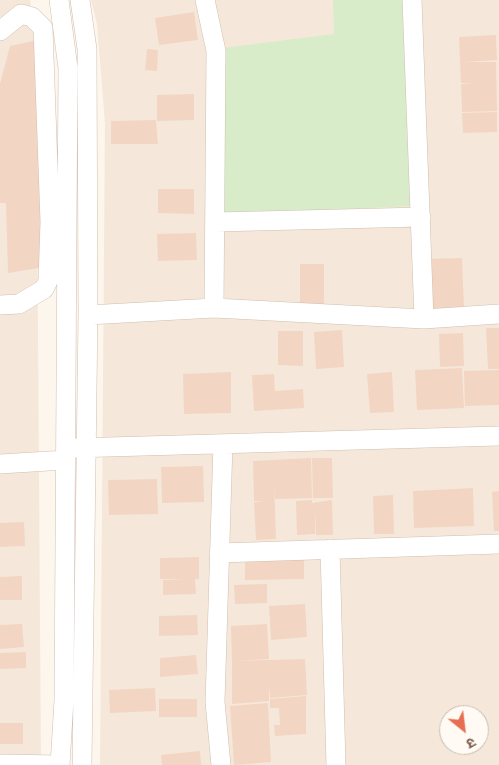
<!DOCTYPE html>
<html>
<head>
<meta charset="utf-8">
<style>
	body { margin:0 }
	#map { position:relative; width:499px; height:765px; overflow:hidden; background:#fdf6ec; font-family:Karla,"Noto Sans Devanagari",sans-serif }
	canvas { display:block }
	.north { position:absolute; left:439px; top:705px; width:50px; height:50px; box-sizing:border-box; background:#fffaf3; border:1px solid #cabbb1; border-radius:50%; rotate:151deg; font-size:14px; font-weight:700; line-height:20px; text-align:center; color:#7a5c4d }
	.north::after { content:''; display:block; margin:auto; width:18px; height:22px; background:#e76f51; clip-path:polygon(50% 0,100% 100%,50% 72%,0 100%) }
</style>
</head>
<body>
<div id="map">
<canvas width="499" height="765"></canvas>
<div class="north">उ</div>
</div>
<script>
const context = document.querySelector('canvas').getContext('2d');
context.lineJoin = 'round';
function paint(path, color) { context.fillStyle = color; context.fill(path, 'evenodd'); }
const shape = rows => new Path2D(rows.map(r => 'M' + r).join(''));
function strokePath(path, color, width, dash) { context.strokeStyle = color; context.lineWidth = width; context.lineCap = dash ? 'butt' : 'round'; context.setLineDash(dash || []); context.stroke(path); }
paint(shape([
	[0,0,30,0,36,50,41,765,0,765],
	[91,0,499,0,499,765,100,765,105,124,97,24],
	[449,715,479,715,479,745,449,745]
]), '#f5e8da');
paint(shape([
	[333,0,403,0,410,206,225,215,223,48,334,34]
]), '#d8ecc9');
paint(shape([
	[194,12,198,40,159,45,155,18],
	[496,35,497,60,464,62,496,62,497,111,462,112,461,84,476,83,461,83,459,37],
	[43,39,45,267,8,273,6,203,0,203,0,84,10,46],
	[147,49,158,50,157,71,145,70],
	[194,94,194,120,157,121,157,95],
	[497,112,497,132,463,133,462,113],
	[156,120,158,144,111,144,111,121],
	[158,189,194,189,194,214,158,213],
	[196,233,197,260,158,261,157,234],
	[462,258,464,308,428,309,426,259],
	[300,264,324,264,324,305,300,305],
	[486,328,499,328,499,369,488,369],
	[342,330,344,367,316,369,314,332],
	[278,331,303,331,303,366,278,365],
	[463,333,464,366,440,367,439,334],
	[462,368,464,408,417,410,415,370],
	[499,370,499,405,465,406,464,371],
	[231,372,231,413,184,414,183,374],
	[392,372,394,412,370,413,367,374],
	[274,374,275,391,303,389,304,408,254,411,252,375],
	[311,458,312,498,275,499,274,482,276,539,256,540,254,502,266,501,254,501,253,461],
	[312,458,332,458,333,498,313,498],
	[203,466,204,502,162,503,161,467],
	[157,479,158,514,109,515,108,480],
	[473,488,474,526,414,528,413,491],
	[499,491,499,531,494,531,492,492],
	[393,495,394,534,374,534,373,496],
	[312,500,312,503,332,500,333,535,316,535,315,509,315,534,297,535,296,501],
	[24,522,25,546,0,547,0,523],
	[304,554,304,579,245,580,245,555],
	[199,557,199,579,195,579,196,594,163,595,163,580,185,579,160,579,160,558],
	[22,576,22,600,0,600,0,577],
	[267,584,267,603,235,604,234,585],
	[305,604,307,637,271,640,269,606],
	[197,615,198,635,159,636,159,616],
	[22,624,24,647,0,649,0,625],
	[267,624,269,659,232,661,231,626],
	[26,652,26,668,0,669,0,653],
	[196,655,198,674,160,677,160,658],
	[305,659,307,695,270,698,269,684,269,701,232,704,232,661],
	[155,688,156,711,110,713,109,690],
	[306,696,306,734,275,736,274,725,280,725,279,708,270,708,270,699],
	[159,699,197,699,197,717,159,717],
	[268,703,271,762,234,765,230,706],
	[0,723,23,723,23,744,0,744],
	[200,751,201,765,162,765,161,755]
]), '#f3d5c3');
const minor = shape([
	[80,0,87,49,88,315,82,765],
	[205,0,216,51,214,308],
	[412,0,424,319],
	[0,31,21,14,32,17,43,28,50,222,48,281,44,289,19,304,0,305],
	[216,222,421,217],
	[88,315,214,308,424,319,499,314],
	[73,448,499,436],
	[0,464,65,460],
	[330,549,336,765],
	[219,553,499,544],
	[0,764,60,765,64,700,68,68,59,0],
	[221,765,215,702,223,444]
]);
strokePath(minor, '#d1beb0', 20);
strokePath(minor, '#fff', 19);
</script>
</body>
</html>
